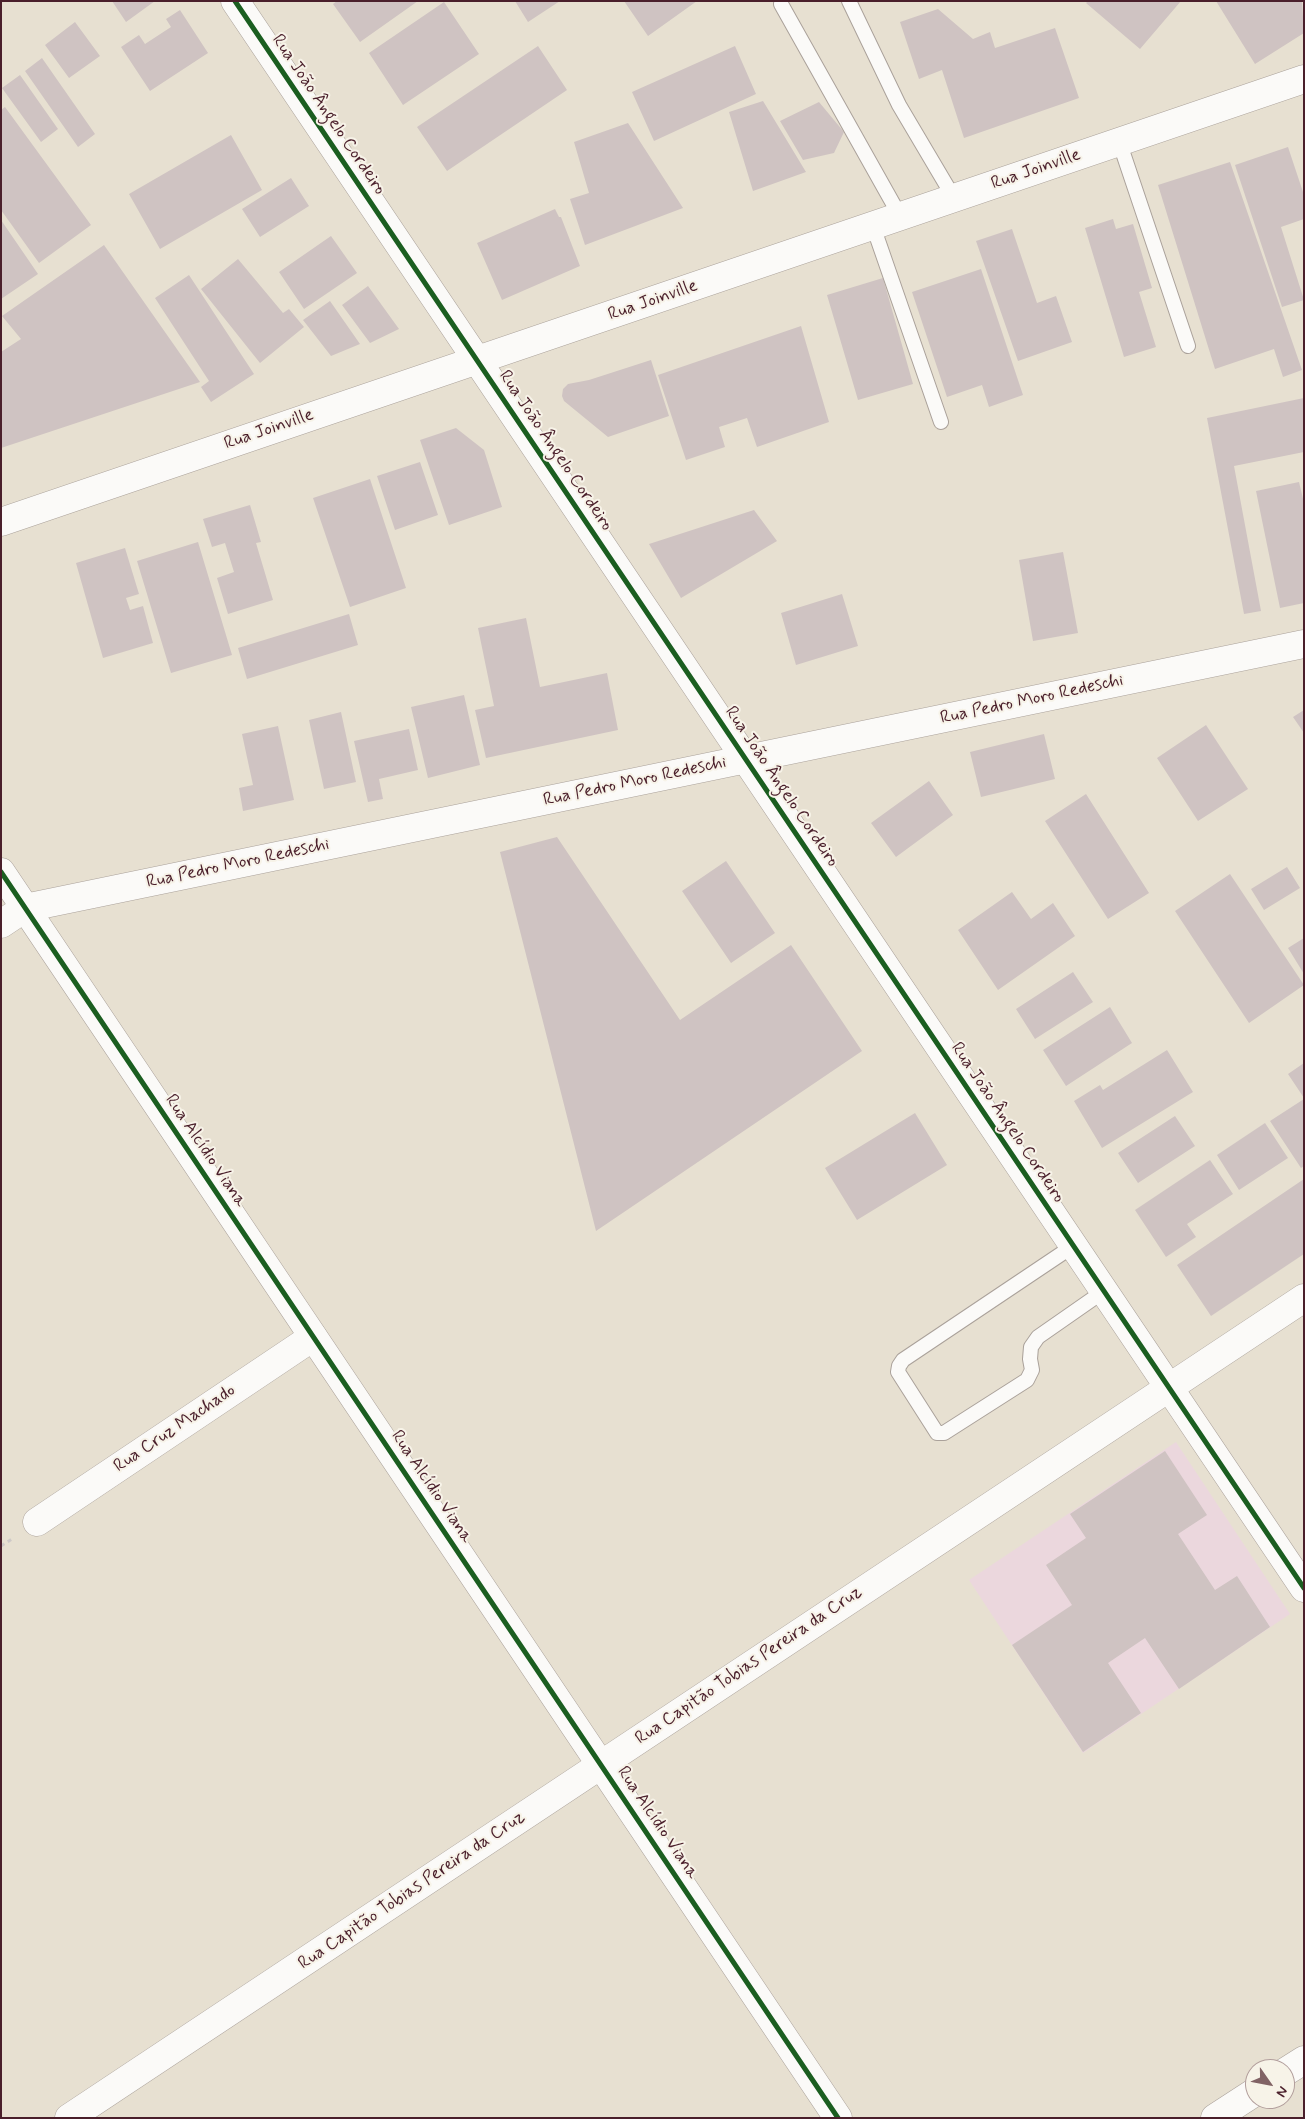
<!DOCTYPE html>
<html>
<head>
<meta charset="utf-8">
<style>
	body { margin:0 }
	#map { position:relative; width:1305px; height:2119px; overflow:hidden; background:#e7e0d1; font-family:Mynerve,sans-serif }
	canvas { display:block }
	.frame { position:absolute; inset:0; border:2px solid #4a1f2b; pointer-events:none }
	.north { position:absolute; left:1245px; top:2059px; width:50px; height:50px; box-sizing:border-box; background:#f7f3e8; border:1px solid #b29e9c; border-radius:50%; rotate:123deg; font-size:14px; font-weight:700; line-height:20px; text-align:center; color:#4a1f2b }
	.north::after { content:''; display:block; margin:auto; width:18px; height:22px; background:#816365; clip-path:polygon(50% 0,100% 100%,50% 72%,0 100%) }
</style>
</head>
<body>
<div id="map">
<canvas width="1305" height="2119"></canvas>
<div class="frame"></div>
<div class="north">N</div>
</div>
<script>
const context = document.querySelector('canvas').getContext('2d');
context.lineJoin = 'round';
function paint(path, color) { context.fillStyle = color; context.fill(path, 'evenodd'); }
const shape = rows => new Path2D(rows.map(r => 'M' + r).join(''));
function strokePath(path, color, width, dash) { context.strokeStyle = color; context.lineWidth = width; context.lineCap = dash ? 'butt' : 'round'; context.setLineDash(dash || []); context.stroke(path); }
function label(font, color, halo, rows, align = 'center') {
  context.font = font + ' Mynerve,sans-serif'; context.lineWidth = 4; context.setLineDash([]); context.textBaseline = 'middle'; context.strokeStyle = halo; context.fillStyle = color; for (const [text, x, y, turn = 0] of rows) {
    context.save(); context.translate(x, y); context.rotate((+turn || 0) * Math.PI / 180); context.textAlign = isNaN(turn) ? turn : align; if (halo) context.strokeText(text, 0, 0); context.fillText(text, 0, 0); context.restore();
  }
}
paint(shape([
	[1176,1442,1290,1614,1083,1753,969,1580]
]), '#ebd7dd');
paint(shape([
	[112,1,155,1,126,22],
	[337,1,418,1,360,42,333,4],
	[515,1,560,1,528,22],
	[624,1,697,1,648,36],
	[1088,1,1181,1,1140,49,1086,3],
	[1216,1,1302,1,1304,33,1255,64],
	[444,2,479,54,403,105,369,53],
	[938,9,973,39,990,32,995,48,1055,28,1079,98,964,138,942,70,919,79,900,22],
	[180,10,208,53,150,91,121,47,139,35,145,44,171,27,166,19],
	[75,22,100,56,69,78,45,45],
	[538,46,567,90,447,171,417,127],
	[735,46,756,94,654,141,632,92],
	[42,58,95,134,78,147,25,71],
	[20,75,58,129,41,142,2,88],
	[763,101,806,172,753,191,729,112],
	[819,102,844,132,834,153,803,160,780,121],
	[5,107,91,225,39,263,1,210,1,110],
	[628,123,683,208,585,245,570,199,589,193,574,142],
	[231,135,262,190,160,249,129,194],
	[1288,147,1304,195,1304,219,1281,227,1304,300,1282,307,1235,165],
	[1230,162,1302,370,1283,377,1274,349,1215,369,1158,185],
	[291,178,309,206,260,237,242,209],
	[555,209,559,217,561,217,580,266,502,300,477,243],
	[1113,219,1116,229,1133,224,1152,288,1139,292,1156,347,1124,357,1085,228],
	[1,220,38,274,1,299],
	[1012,229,1037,303,1056,296,1072,342,1018,361,976,241],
	[331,236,357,273,304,309,279,272],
	[104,245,200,382,1,448,1,352,21,339,2,316],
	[238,259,283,313,289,309,304,327,260,363,201,289],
	[981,269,1023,395,989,407,982,385,947,397,912,292],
	[189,275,254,374,211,402,201,387,209,381,155,298],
	[883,278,913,384,858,400,827,295],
	[368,286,399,329,370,343,342,305],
	[330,301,360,344,331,356,303,320],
	[801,326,829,422,757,447,747,418,719,427,725,447,686,460,658,375],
	[651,360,669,416,608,437,564,401,562,396,563,389,568,384,589,380],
	[1304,398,1304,452,1234,466,1261,611,1244,614,1207,418],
	[456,428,484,450,502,507,449,525,420,440],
	[420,462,438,515,395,530,377,476],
	[370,479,406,588,350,607,313,498],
	[1299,482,1304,503,1304,603,1280,608,1256,491],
	[250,505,261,542,256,543,273,600,228,614,217,578,234,572,225,543,212,547,203,519],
	[754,510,777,541,681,598,649,544],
	[198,542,232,655,171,673,137,561],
	[125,548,139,594,126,598,130,610,143,606,153,643,103,658,76,563],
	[1063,552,1078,633,1033,641,1019,560],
	[842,594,858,646,796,665,781,613],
	[349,614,358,645,247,679,238,648],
	[526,618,540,687,607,673,618,730,486,758,475,710,494,706,478,628],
	[464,695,480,765,428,778,411,707],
	[1304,710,1304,733,1293,717],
	[341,712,356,782,324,789,309,720],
	[1206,725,1248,789,1198,821,1157,758],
	[278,726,294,800,243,811,239,788,253,785,242,734],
	[409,729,418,770,379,779,383,799,368,802,354,741],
	[1044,734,1055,779,981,797,970,752],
	[929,781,953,815,896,857,871,823],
	[1086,794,1149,893,1108,919,1045,821],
	[557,837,680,1020,791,945,862,1051,596,1231,500,852],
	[726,861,775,933,731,963,682,891],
	[1287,867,1300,888,1264,910,1251,889],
	[1230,874,1304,985,1249,1023,1175,911],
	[1012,892,1031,919,1053,903,1075,936,998,990,958,930],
	[1304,938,1304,974,1288,948],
	[1073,972,1093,1002,1035,1039,1016,1009],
	[1110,1007,1132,1043,1066,1086,1043,1050],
	[1167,1050,1193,1092,1102,1148,1074,1101,1100,1085,1103,1090],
	[1304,1063,1304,1098,1288,1074],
	[1304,1099,1304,1166,1301,1168,1270,1121],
	[915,1113,947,1165,857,1220,825,1168],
	[1175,1116,1195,1146,1138,1183,1118,1153],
	[1265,1123,1288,1158,1239,1190,1217,1155],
	[1210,1160,1233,1194,1187,1224,1196,1237,1166,1257,1135,1210],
	[1304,1179,1304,1254,1211,1316,1177,1265],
	[1165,1451,1207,1515,1178,1534,1215,1590,1237,1576,1270,1627,1179,1689,1145,1638,1108,1663,1141,1713,1083,1752,1012,1645,1072,1605,1046,1565,1086,1538,1070,1514]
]), '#cfc3c2');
const service = shape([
	[849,1,899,105,954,198],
	[781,4,900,216],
	[1119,141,1188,346],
	[873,226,941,422],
	[1073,1246,903,1360,899,1366,898,1372,937,1433,944,1433,1027,1380,1032,1370,1030,1359,1031,1347,1038,1337,1104,1291]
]);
const minor = shape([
	[1,924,25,908,1304,644],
	[37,1522,313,1337],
	[1285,2072,1304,2060],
	[1215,2118,1255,2092]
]);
const tertiary = shape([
	[235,1,1304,1588],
	[1,872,838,2118],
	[69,2118,1304,1298]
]);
const secondary = shape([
	[1,522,1304,79]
]);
strokePath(service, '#aaa19a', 16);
strokePath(minor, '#aaa19a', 29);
strokePath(tertiary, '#aaa19a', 29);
strokePath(secondary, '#aaa19a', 29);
strokePath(shape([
	[1,1546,12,1539]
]), '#cec9c7', 3, [4, 4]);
strokePath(service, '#fbfaf8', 14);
strokePath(minor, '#fbfaf8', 28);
strokePath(tertiary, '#fbfaf8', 28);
strokePath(secondary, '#fbfaf8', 28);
strokePath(shape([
	[235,1,1304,1588],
	[1,872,838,2118]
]), '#1b5e20', 5);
label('18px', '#4a1f2b', '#f7f3e8', [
	["Rua João Ângelo Cordeiro",328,115,56],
	["Rua Joinville",1036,170,-19],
	["Rua Joinville",653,301,-19],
	["Rua Joinville",269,430,-19],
	["Rua João Ângelo Cordeiro",555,451,56],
	["Rua Pedro Moro Redeschi",1032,700,-12],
	["Rua Pedro Moro Redeschi",635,782,-12],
	["Rua João Ângelo Cordeiro",781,787,56],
	["Rua Pedro Moro Redeschi",238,864,-12],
	["Rua João Ângelo Cordeiro",1007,1123,56],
	["Rua Alcídio Viana",205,1151,56],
	["Rua Cruz Machado",175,1429,-34],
	["Rua Alcídio Viana",431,1487,56],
	["Rua Capitão Tobias Pereira da Cruz",749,1666,-34],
	["Rua Alcídio Viana",657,1823,56],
	["Rua Capitão Tobias Pereira da Cruz",412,1891,-34]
]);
</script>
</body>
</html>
